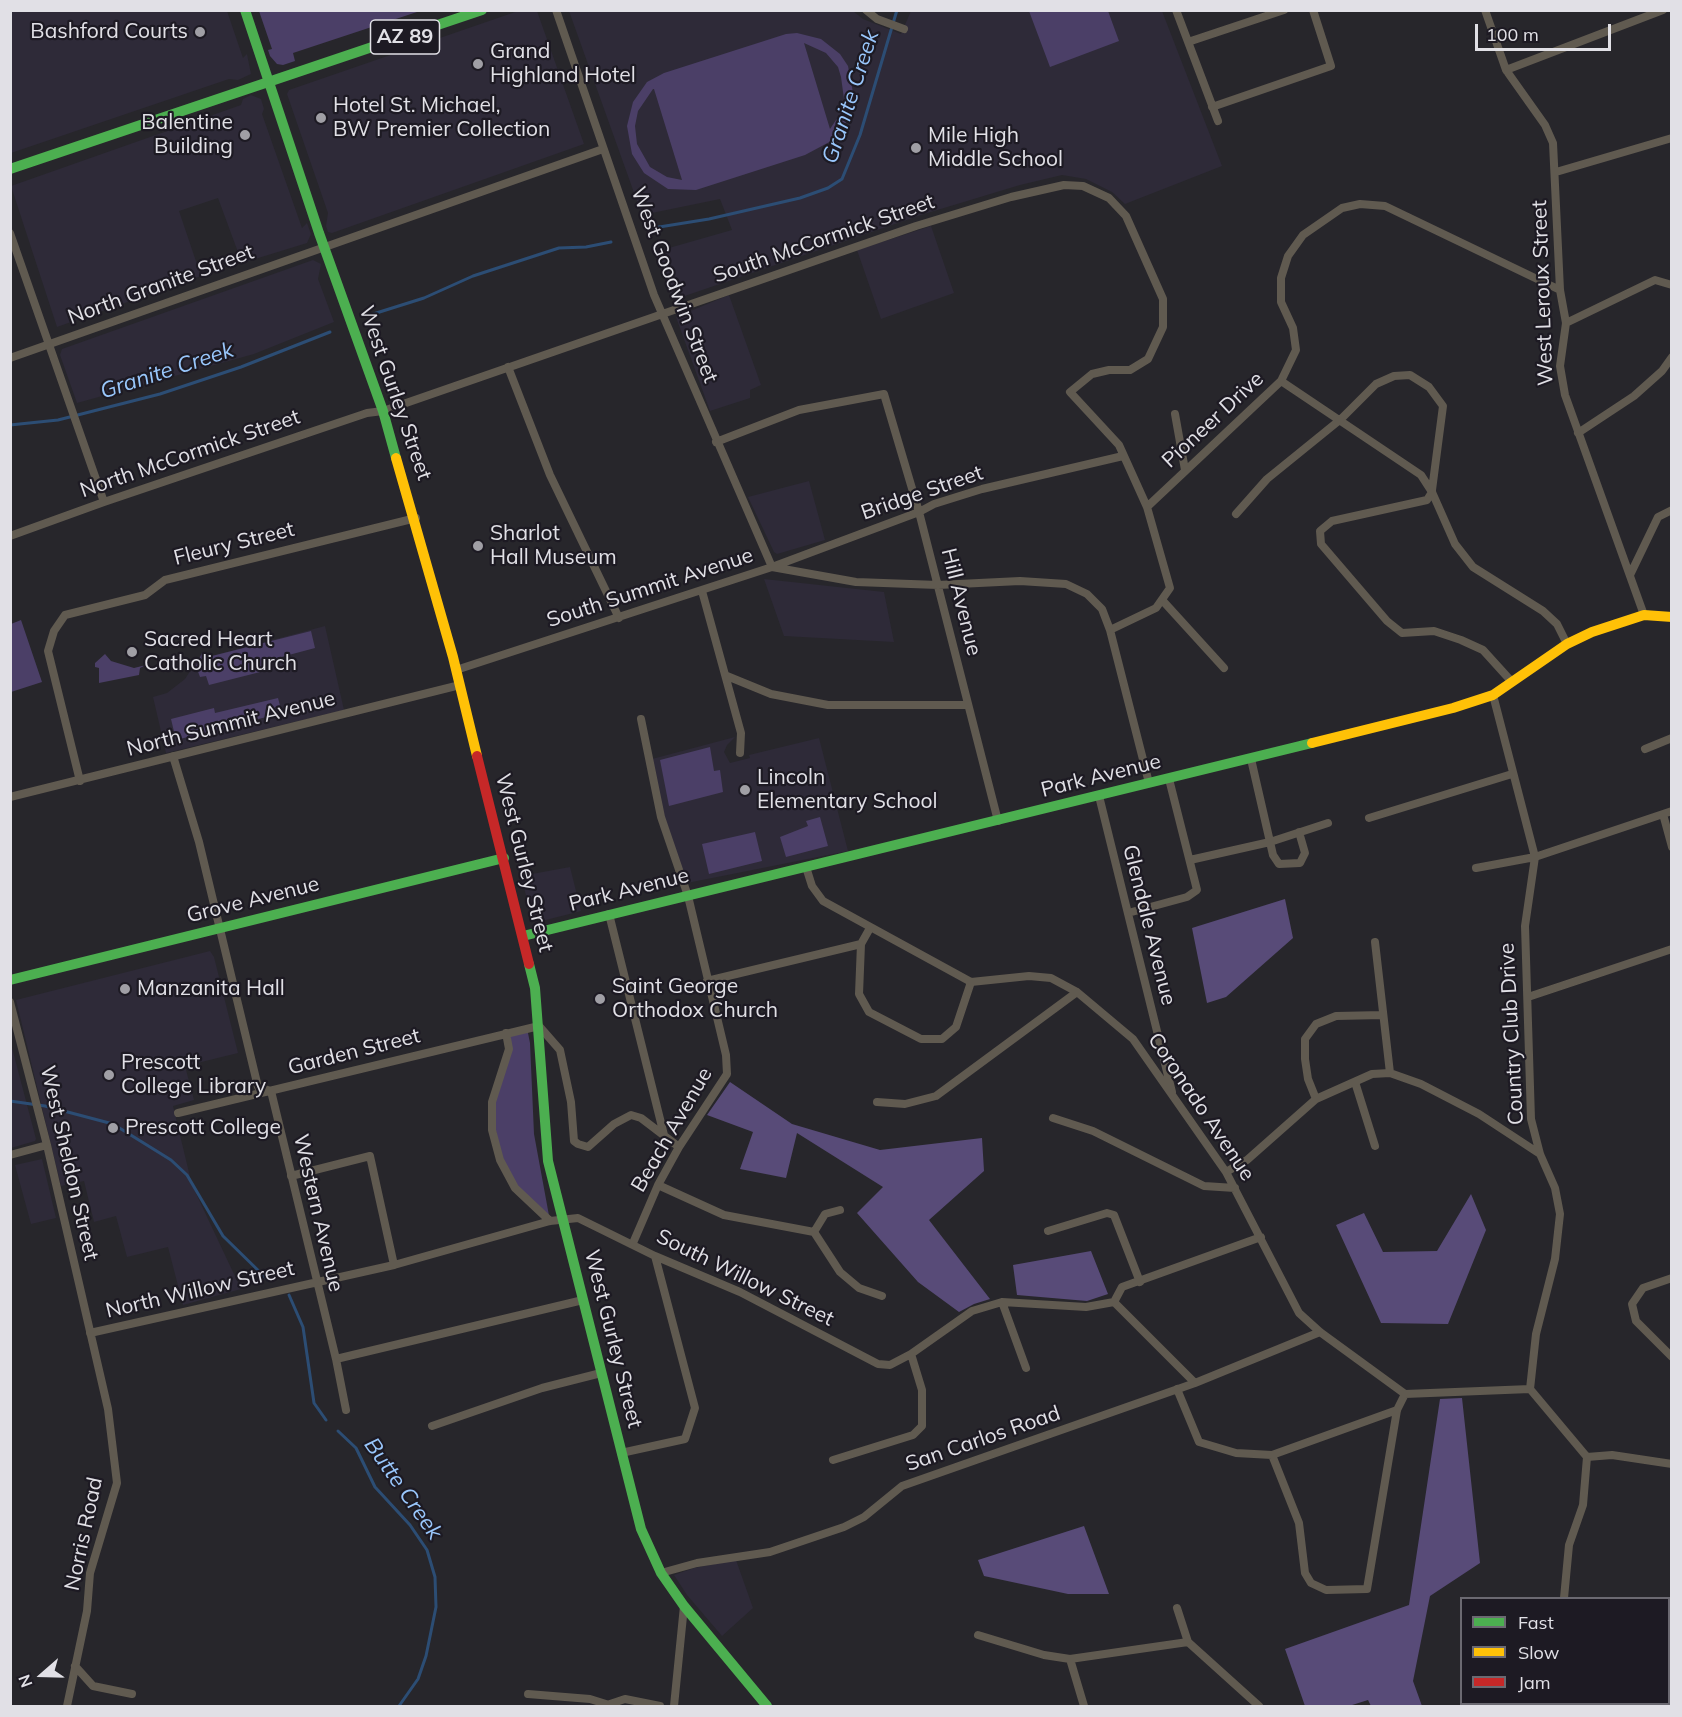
<!DOCTYPE html>
<html>
<head>
<meta charset="utf-8">
<style>
	body { margin:0 }
	#map { position:relative; width:1682px; height:1717px; overflow:hidden; background:#27262b; font-family:Mulish,sans-serif }
	canvas { display:block }
	.frame { position:absolute; inset:0; border:12px solid #e1e0e6; pointer-events:none }
	.legend { position:absolute; left:1460px; top:1597px; width:210px; height:108px; box-sizing:border-box; background:#1d1a23; border:2px solid #6b6971; margin:0; padding:8px 10px; list-style:none; font-size:18px; color:#e1e0e6 }
	.legend li { display:flex; align-items:center; gap:12px; height:30px }
	.legend b { width:30px; border:2px solid #6b6971 }
	.north { position:absolute; left:12px; top:1645px; width:60px; height:60px; -webkit-text-stroke:4px #1d1a23; paint-order:stroke; rotate:250deg; font-size:16px; font-weight:700; line-height:24px; text-align:center; color:#e1e0e6 }
	.north::after { content:''; display:block; margin:auto; width:21px; height:27px; background:#e1e0e6; clip-path:polygon(50% 0,100% 100%,50% 72%,0 100%) }
	.scale { position:absolute; left:1475px; top:24px; width:136px; height:27px; box-sizing:border-box; border:3px solid #e1e0e6; border-top:0; padding-left:8px; font-size:18px; line-height:21px; white-space:nowrap; color:#e1e0e6; -webkit-text-stroke:4px #1d1a23; paint-order:stroke }
</style>
</head>
<body>
<div id="map">
<canvas width="1682" height="1717"></canvas>
<div class="frame"></div>
<ul class="legend">
<li><b style="height:8px;background:#4caf50"></b>Fast</li>
<li><b style="height:8px;background:#ffc107"></b>Slow</li>
<li><b style="height:8px;background:#c62828"></b>Jam</li>
</ul>
<div class="north">N</div>
<div class="scale">100 m</div>
</div>
<script>
const context = document.querySelector('canvas').getContext('2d');
context.lineJoin = 'round';
function paint(path, color) { context.fillStyle = color; context.fill(path, 'evenodd'); }
const shape = rows => new Path2D(rows.map(r => 'M' + r).join(''));
function strokePath(path, color, width, dash) { context.strokeStyle = color; context.lineWidth = width; context.lineCap = dash ? 'butt' : 'round'; context.setLineDash(dash || []); context.stroke(path); }
function label(font, color, halo, rows, align = 'center') {
  context.font = font + ' Mulish,sans-serif'; context.lineWidth = 4.5; context.setLineDash([]); context.textBaseline = 'middle'; context.strokeStyle = halo; context.fillStyle = color; for (const [text, x, y, turn = 0] of rows) {
    context.save(); context.translate(x, y); context.rotate((+turn || 0) * Math.PI / 180); context.textAlign = isNaN(turn) ? turn : align; if (halo) context.strokeText(text, 0, 0); context.fillText(text, 0, 0); context.restore();
  }
}
paint(shape([
	[521,10,537,11,584,144,332,233,328,232,326,226,328,213,287,94,289,90],
	[10,11,227,11,243,58,247,54,251,74,238,80,229,79,11,153],
	[569,11,853,11,863,19,901,34,911,11,1162,11,1222,166,1125,204,1112,192,1086,179,1062,175,1020,185,924,214,673,300,655,252,732,230,720,199,642,215],
	[251,95,261,99,264,109,262,114,302,228,307,223,311,234,307,243,242,263,218,198,179,211,201,276,57,327,11,186,241,105,243,99],
	[931,226,954,293,881,319,857,250],
	[313,260,321,264,318,279,334,322,254,354,77,403,60,355,62,349],
	[729,295,761,385,750,390,750,398,710,411,676,317],
	[809,481,825,540,777,554,774,552,748,497],
	[764,579,884,592,894,642,784,636],
	[325,626,344,710,166,753,153,697,167,693,185,679,202,653,207,652,208,657],
	[735,737,727,745,724,752,730,763,750,758,749,755,819,738,848,851,687,883,663,816,652,759],
	[570,867,581,911,542,921,535,919,531,915,521,876],
	[210,951,214,957,238,1053,185,1066,194,1100,173,1106,192,1185,241,1289,183,1305,168,1247,127,1257,116,1216,94,1222,84,1181,61,1186,16,1000],
	[10,1040,36,1139,35,1141,11,1148],
	[42,1159,56,1218,31,1224,15,1165],
	[736,1560,753,1608,722,1636,687,1595,674,1575,694,1568]
]), '#2e2a38');
paint(shape([
	[259,11,259,10,420,11,293,53,295,61,283,65,277,64,270,56,268,50,272,49],
	[1029,11,1108,11,1119,41,1050,67],
	[797,33,821,39,840,54,848,66,854,98,848,119,835,139,805,155,696,190,668,189,644,173,632,154,627,126,633,102,647,82,664,73,786,34],
	[804,43,826,53,838,67,841,77,844,99,840,114,830,129],
	[653,89,654,89,682,180,667,177,650,167,637,144,635,126,638,111],
	[21,620,42,682,11,692,11,624],
	[311,631,315,648,270,660,272,669,209,685,206,676,200,677,196,666,202,653,207,652,208,657],
	[105,654,111,661,134,668,146,665,140,668,139,675,99,683,99,668,95,667,95,663],
	[278,698,282,713,176,740,171,719,214,708,215,713],
	[710,747,714,771,720,770,723,792,669,806,660,760],
	[820,817,828,846,786,857,780,837,808,826,806,821],
	[755,832,762,861,709,874,702,844],
	[527,1028,530,1043,534,1134,550,1221,515,1188,500,1160,492,1102,509,1050,506,1033]
]), '#4b3f67');
paint(shape([
	[1285,899,1293,938,1226,997,1207,1003,1192,928],
	[730,1082,792,1124,880,1150,982,1138,984,1171,929,1220,990,1299,974,1304,959,1312,918,1282,857,1213,883,1187,797,1133,786,1178,740,1169,753,1132,707,1115],
	[1471,1194,1486,1230,1448,1324,1381,1323,1336,1225,1364,1213,1383,1252,1437,1251],
	[1091,1251,1108,1294,1087,1301,1017,1295,1013,1265],
	[1462,1398,1480,1563,1430,1596,1413,1681,1422,1706,1371,1706,1368,1700,1349,1706,1305,1706,1285,1649,1409,1605,1440,1399],
	[1084,1526,1109,1594,1068,1594,984,1576,978,1560]
]), '#584b78');
strokePath(shape([
	[653,228,709,219,800,198,828,188,842,179,860,135,897,10],
	[370,315,424,298,473,276,559,248,586,247,611,242],
	[10,425,58,420,160,394,241,367,330,332],
	[10,1101,45,1106,113,1124,171,1160,187,1175,223,1236,268,1280],
	[289,1295,303,1327,314,1403,326,1420],
	[338,1431,356,1448,375,1487,410,1525,427,1550,435,1577,436,1607,426,1656,418,1679,399,1706]
]), '#2c4d74', 3);
strokePath(shape([
	[556,10,654,295,772,567,919,512,934,504,982,489,1123,456],
	[866,10,877,19,904,29],
	[1176,10,1218,121],
	[1485,10,1506,70,1545,125,1553,143,1560,290,1566,323,1560,366,1565,395,1644,615],
	[1188,42,1284,10],
	[1506,70,1663,10],
	[1212,107,1331,66,1313,10],
	[1556,172,1672,138],
	[10,233,104,502],
	[1566,323,1655,280,1672,285],
	[10,358,603,149],
	[508,367,550,475,619,618],
	[1281,381,1421,475,1432,492,1455,544,1473,567,1543,611,1557,624,1567,644],
	[1175,414,1185,470],
	[1578,433,1634,396,1662,371,1672,357],
	[716,442,799,410,884,394,919,512,998,821],
	[1432,492,1427,500,1332,521,1320,531,1321,544,1387,621,1402,633,1434,631,1461,640,1483,650,1512,682],
	[1147,507,1281,381,1296,350,1293,328,1281,302,1281,278,1288,256,1303,235,1342,208,1360,204,1385,206,1560,290],
	[1236,514,1267,479,1341,419,1376,384,1394,376,1410,375,1429,387,1443,406,1432,490],
	[10,536,104,502,367,413,383,411,916,226,1011,197,1064,185,1083,186,1109,198,1126,216,1163,299,1163,327,1148,359,1130,370,1109,370,1092,374,1070,392,1119,445,1147,507,1170,588,1156,608,1110,630],
	[1630,575,1658,517,1672,510],
	[702,591,741,733,740,753],
	[1163,601,1224,668],
	[456,670,772,567,856,582,938,585,1020,581,1066,584,1087,594,1102,609,1110,630,1149,783],
	[727,676,771,694,828,705,968,705],
	[1493,695,1535,857,1525,926,1531,1119,1540,1154,1555,1188,1560,1214,1555,1259,1536,1334,1530,1389,1587,1457,1583,1505,1569,1545,1564,1598],
	[1645,749,1672,738],
	[173,756,199,842,258,1087,271,1091,336,1359,346,1410],
	[1251,759,1273,855,1279,864,1300,863,1305,853,1299,832],
	[80,781,48,651,54,631,65,615,145,595,165,580,416,518],
	[1099,796,1172,1092],
	[10,797,460,685],
	[1663,814,1672,847],
	[1369,818,1512,774],
	[1190,860,1270,842,1328,823],
	[806,867,812,886,823,901,971,982,1029,976,1051,978,1077,992,1133,1039,1226,1172,1299,1313,1320,1332,1405,1394,1530,1389],
	[1476,868,1535,857,1672,811],
	[1128,913,1187,897,1197,890,1169,779],
	[609,914,664,1135],
	[870,928,861,944,859,994,869,1012,921,1039,942,1039,956,1027,971,982],
	[1375,942,1390,1073],
	[707,981,861,944],
	[1528,997,1672,949],
	[10,1002,47,1145,108,1409,117,1483,90,1573,87,1611,67,1706],
	[506,1033,509,1049,492,1102,492,1130,500,1160,515,1188,550,1221],
	[1355,1082,1375,1146],
	[1316,1099,1308,1079,1305,1059,1305,1039,1316,1024,1336,1016,1383,1015],
	[877,1102,905,1104,936,1096,1077,992],
	[178,1113,539,1026,560,1050,571,1102,574,1141,578,1144,588,1147,614,1124,631,1115,641,1118,679,1147],
	[1053,1118,1093,1131,1204,1186,1235,1188],
	[10,1155,47,1145],
	[1226,1172,1247,1160,1316,1099,1372,1074,1390,1073,1421,1084,1479,1114,1540,1154],
	[291,1176,370,1156,394,1265],
	[658,1185,724,1215,814,1232,840,1272,859,1288,882,1296],
	[1048,1231,1107,1213,1114,1215,1140,1282],
	[814,1232,825,1214,840,1210],
	[633,1243,658,1185,679,1147,727,1074,726,1055,688,896,661,817,641,719],
	[1672,1278,1643,1288,1632,1304,1636,1321,1672,1357],
	[1002,1302,1026,1368],
	[1114,1302,1195,1383],
	[90,1333,394,1265,550,1221,578,1218,655,1256,740,1292,878,1364,890,1365,911,1354,972,1311,1002,1302,1086,1307,1114,1302,1122,1287,1261,1237],
	[336,1359,583,1300],
	[1177,1389,1199,1442,1236,1453,1272,1455,1397,1410],
	[432,1426,542,1388,601,1373],
	[621,1453,685,1439,695,1408,655,1256],
	[1272,1455,1299,1523,1305,1573,1311,1583,1326,1590,1367,1589,1397,1410,1405,1394],
	[1587,1457,1612,1455,1672,1464],
	[833,1460,913,1435,922,1426,922,1390,911,1354],
	[661,1573,697,1563,770,1552,844,1527,864,1517,902,1486,1195,1383,1320,1332],
	[1177,1608,1188,1642,1259,1706],
	[978,1635,1044,1655,1070,1659,1188,1642],
	[1070,1659,1084,1706],
	[75,1666,93,1686,132,1694],
	[528,1694,590,1699,606,1704],
	[1584,1704,1585,1706],
	[604,1706,625,1699,660,1706],
	[674,1706,684,1606]
]), '#605a50', 8);
strokePath(shape([
	[245,10,319,233,383,411,396,458],
	[10,169,482,10],
	[523,936,1312,743],
	[529,964,535,988,548,1161,641,1529,661,1573,684,1606,767,1706],
	[10,980,504,858]
]), '#4caf50', 10);
strokePath(shape([
	[396,458,453,657,477,756],
	[1312,743,1453,708,1493,695,1567,644,1592,632,1644,615,1672,617]
]), '#ffc107', 10);
strokePath(shape([
	[477,756,529,964]
]), '#c62828', 10);
for (const [x, y, r, color] of [
	[200,32,6,"#a09fa5"],
	[478,64,6,"#a09fa5"],
	[321,118,6,"#a09fa5"],
	[245,135,6,"#a09fa5"],
	[916,148,6,"#a09fa5"],
	[478,546,6,"#a09fa5"],
	[132,652,6,"#a09fa5"],
	[745,790,6,"#a09fa5"],
	[125,989,6,"#a09fa5"],
	[600,999,6,"#a09fa5"],
	[109,1075,6,"#a09fa5"],
	[113,1128,6,"#a09fa5"]
]) { const dot = new Path2D(); dot.arc(x, y, r, 0, 2 * Math.PI); context.fillStyle = color; context.fill(dot); strokePath(dot, '#1d1a23', 2); }
for (const [x, y, w] of [
	[405,37,69]
]) { const box = new Path2D(); box.roundRect(x - w / 2, y - 17, w, 34, 4.5); context.fillStyle = '#1d1a23'; context.fill(box); strokePath(box, '#e1e0e6', 1.5); }
label('bold 20px', '#e1e0e6', null, [
	["AZ 89",405,37]
]);
label('21px', '#e1e0e6', '#1d1a23', [
	["Bashford Courts",188,32,"right"],
	["Grand",490,52],
	["Highland Hotel",490,76],
	["Hotel St. Michael,",333,106],
	["BW Premier Collection",333,130],
	["Balentine",233,123,"right"],
	["Building",233,147,"right"],
	["Mile High",928,136],
	["Middle School",928,160],
	["Sharlot",490,534],
	["Hall Museum",490,558],
	["Sacred Heart",144,640],
	["Catholic Church",144,664],
	["Lincoln",757,778],
	["Elementary School",757,802],
	["Saint George",612,987],
	["Orthodox Church",612,1011],
	["Manzanita Hall",137,989],
	["Prescott",121,1063],
	["College Library",121,1087],
	["Prescott College",125,1128]
], 'left');
label('21px', '#e1e0e6', '#1d1a23', [
	["South McCormick Street",824,239,-19],
	["North Granite Street",161,285,-20],
	["West Goodwin Street",674,285,69],
	["West Leroux Street",1543,293,-92],
	["West Gurley Street",395,393,71],
	["Pioneer Drive",1213,420,-43],
	["North McCormick Street",190,454,-19],
	["Bridge Street",922,493,-19],
	["Fleury Street",234,544,-14],
	["South Summit Avenue",650,588,-18],
	["Hill Avenue",961,602,76],
	["North Summit Avenue",231,724,-14],
	["Park Avenue",1101,776,-14],
	["West Gurley Street",524,863,76],
	["Park Avenue",629,890,-14],
	["Grove Avenue",253,900,-14],
	["Glendale Avenue",1149,925,76],
	["Country Club Drive",1512,1034,-93],
	["Garden Street",354,1052,-14],
	["Coronado Avenue",1201,1107,56],
	["Beach Avenue",672,1130,-60],
	["West Sheldon Street",69,1163,77],
	["Western Avenue",318,1213,77],
	["South Willow Street",745,1278,26],
	["North Willow Street",200,1290,-13],
	["West Gurley Street",613,1339,76],
	["San Carlos Road",983,1439,-19],
	["Norris Road",84,1534,-78]
]);
label('italic 22px', '#99c7fc', '#1d1a23', [
	["Granite Creek",851,97,-72],
	["Granite Creek",167,371,-18],
	["Butte Creek",403,1489,55]
]);
</script>
</body>
</html>
